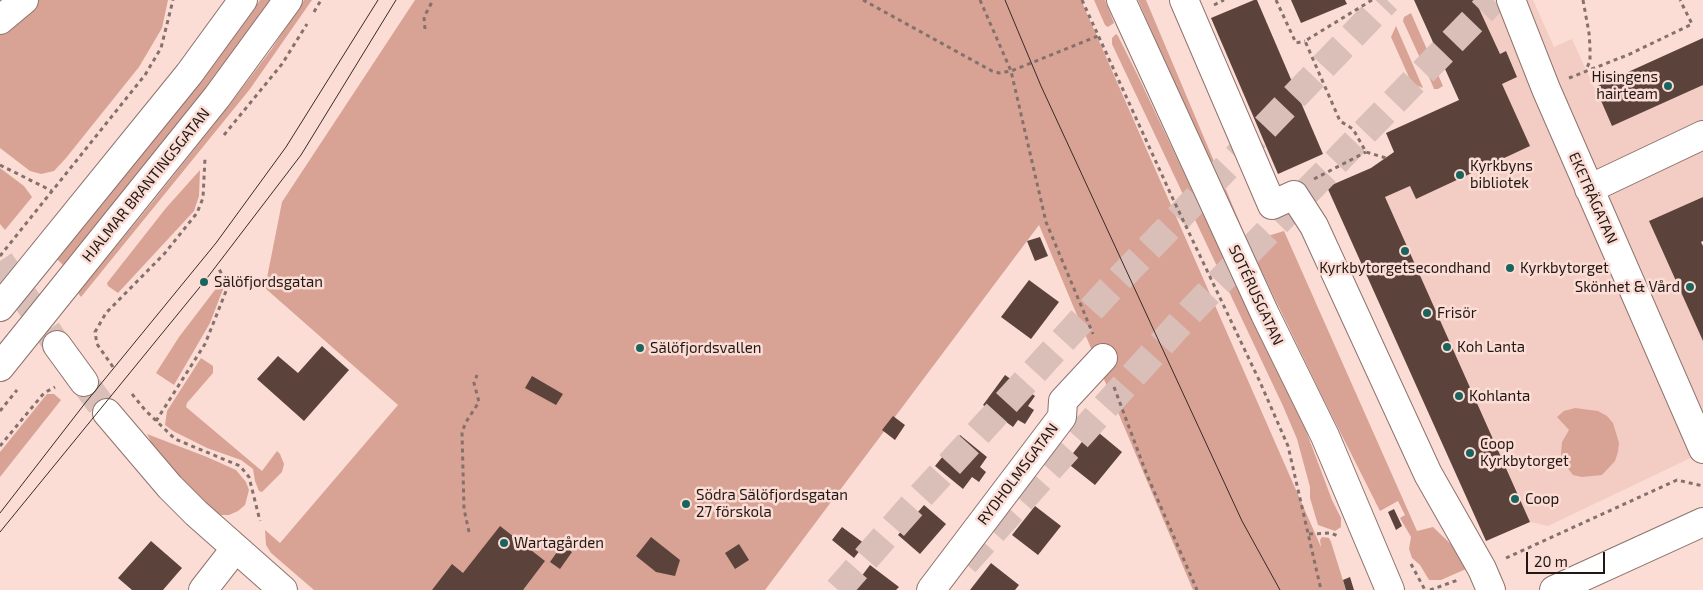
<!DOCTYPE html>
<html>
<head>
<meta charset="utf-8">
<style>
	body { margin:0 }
	#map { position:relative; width:1703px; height:590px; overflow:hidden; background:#fbddd5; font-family:"Exo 2",sans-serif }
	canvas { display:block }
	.scale { position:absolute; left:1526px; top:552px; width:79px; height:22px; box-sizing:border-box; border:2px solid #211714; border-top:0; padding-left:6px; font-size:15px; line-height:18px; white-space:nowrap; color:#211714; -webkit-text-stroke:4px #fbddd5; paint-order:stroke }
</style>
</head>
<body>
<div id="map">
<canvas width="1703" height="590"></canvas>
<div class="scale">20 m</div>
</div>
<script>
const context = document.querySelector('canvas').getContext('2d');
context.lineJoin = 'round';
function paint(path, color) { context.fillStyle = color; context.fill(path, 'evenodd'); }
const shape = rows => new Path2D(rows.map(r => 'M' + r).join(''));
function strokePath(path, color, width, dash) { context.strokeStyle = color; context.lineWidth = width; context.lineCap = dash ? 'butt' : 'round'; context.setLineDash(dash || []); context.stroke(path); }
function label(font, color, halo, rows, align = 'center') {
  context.font = font + ' "Exo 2",sans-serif'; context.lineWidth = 5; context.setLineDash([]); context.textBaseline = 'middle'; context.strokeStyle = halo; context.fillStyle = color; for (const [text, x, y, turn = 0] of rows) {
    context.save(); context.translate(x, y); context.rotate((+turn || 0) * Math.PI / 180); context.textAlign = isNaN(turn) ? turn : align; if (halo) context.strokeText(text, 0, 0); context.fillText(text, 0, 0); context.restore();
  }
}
paint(shape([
	[1475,0,1533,0,1554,47,1572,39,1612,126,1703,85,1703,197,1649,221,1703,341,1703,452,1548,526,1530,522,1385,197,1410,186,1416,199,1506,158,1502,84,1516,77,1500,54]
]), '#f3cdc3');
paint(shape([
	[39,0,168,0,162,28,139,67,66,158,54,171,41,174,30,171,0,148,0,32],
	[260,0,271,0,190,109,63,265,56,258,213,64],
	[304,0,312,0,250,89,81,297,78,293,151,204,224,112,271,50],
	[415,0,1081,0,1321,547,1320,540,1322,537,1329,538,1331,542,1346,590,1193,590,1039,225,765,590,314,590,271,553,266,545,265,530,280,543,398,405,265,288,282,202],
	[1094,0,1105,0,1114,23,1108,27,1105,25],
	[1138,0,1146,0,1248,242,1284,231,1417,531,1433,527,1458,551,1466,569,1441,580,1429,580,1420,565,1412,558,1409,549,1411,537,1400,518,1405,515,1398,501,1380,511,1322,396,1232,210,1190,120],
	[1411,13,1443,86,1438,89,1434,89,1432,84,1403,21,1404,17],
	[1396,26,1423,88,1412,84,1391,37],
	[1116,34,1118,36,1138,76,1305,428,1332,500,1341,518,1341,527,1335,531,1318,525,1310,498,1310,487,1297,439,1283,406,1112,44,1112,38],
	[0,168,24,186,32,197,5,230,0,224],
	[200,170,199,196,194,211,118,293,108,286,107,283,166,208],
	[221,282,225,284,210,323,174,385,156,373,179,337],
	[201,358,213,366,213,373,187,403,186,407,262,471,277,451,280,454,284,464,282,472,262,492,259,491,255,481,253,469,241,460,207,448,173,431,165,425,167,411],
	[47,394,54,394,61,400,0,477,0,452],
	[1575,408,1598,411,1607,416,1613,423,1619,443,1618,452,1615,461,1602,475,1582,477,1573,475,1562,461,1561,454,1562,442,1569,430,1557,417,1564,411],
	[147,434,207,457,236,470,246,482,249,490,245,505,238,511,229,515,219,515,210,510,157,454]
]), '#d8a395');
paint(shape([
	[1254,0,1257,0,1323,154,1278,174,1211,18],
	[1291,0,1345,0,1347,4,1301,23],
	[1414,0,1475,0,1500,54,1506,51,1517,77,1502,84,1530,146,1416,199,1410,186,1385,197,1530,522,1486,541,1327,187,1371,168,1394,152,1386,133,1459,100],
	[1703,38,1703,85,1612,126,1595,87],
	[1703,197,1703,241,1701,242,1703,246,1703,341,1649,221],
	[1040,237,1048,256,1035,261,1027,241],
	[1029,280,1059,302,1031,339,1001,317],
	[322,346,349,370,304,421,257,379,278,356,298,373],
	[1005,375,1035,396,1028,406,1034,410,1025,424,1018,420,1013,427,983,405],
	[532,376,563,394,556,405,525,388],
	[893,416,905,425,895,440,882,430],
	[1093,428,1122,452,1095,485,1066,462],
	[960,435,987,457,980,467,986,472,979,482,972,477,963,489,935,466],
	[924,505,946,524,920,554,898,535],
	[1035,506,1061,526,1038,555,1012,535],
	[1394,509,1402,526,1396,530,1388,512],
	[500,526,545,561,523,590,432,590,452,564,463,573],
	[842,527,865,544,854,558,832,540],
	[651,537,680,560,675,576,656,572,636,556],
	[151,541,182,568,163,590,132,590,118,578],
	[739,544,749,560,735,569,725,553],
	[562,545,572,552,560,569,550,562],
	[991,563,1019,585,1015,590,970,590],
	[870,565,899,587,896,590,851,590],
	[1350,577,1354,590,1346,590,1343,580]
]), '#5b433c');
strokePath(shape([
	[0,261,57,345],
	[84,382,107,413]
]), '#dabfb8', 28, [28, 14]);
strokePath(shape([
	[965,563,1193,309,1493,0],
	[838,590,910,508,1109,290,1387,0]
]), '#dabfb8', 28, [28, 14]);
const minor = shape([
	[1121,0,1265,314,1325,436,1390,590],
	[1184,0,1272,205,1294,195,1314,226,1428,474,1482,569,1491,590],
	[1511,0,1546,89,1703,449],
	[0,20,24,0],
	[1589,189,1703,135],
	[57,345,84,382],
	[107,413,170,487,196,513,283,590],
	[203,590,235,549],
	[931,590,1062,417,1063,401,1103,358],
	[1554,590,1703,522]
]);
const major = shape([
	[0,307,189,74,243,0],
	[0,367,217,97,288,0]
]);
strokePath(minor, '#8d736c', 30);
strokePath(major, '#8d736c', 30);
strokePath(shape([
	[863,0,992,71,999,73,1011,71,1098,36],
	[980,0,1011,71,1046,222,1093,334],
	[1082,0,1173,199,1260,382,1288,446,1321,590],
	[1276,0,1296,43,1305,41],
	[1372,0,1305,41,1340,121,1353,129,1366,152,1386,158],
	[1583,0,1589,33,1590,47,1590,61,1586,70],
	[1214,5,1224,0],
	[314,12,321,0],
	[425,29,424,17,433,0],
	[1569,78,1630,54,1692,24,1680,0],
	[224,135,282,64,307,24],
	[0,165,52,191],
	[1314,179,1366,152],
	[0,256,145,75,161,48,173,0],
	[113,367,97,344,95,332,106,313,165,253,197,213,203,198,205,158],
	[1114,387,1147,475,1197,590],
	[132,394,145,410,175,439,240,466,249,477,260,521],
	[0,411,17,390],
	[156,421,205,344,215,319,228,286,219,269],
	[0,446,44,393,55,387],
	[469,532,464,509,462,432,466,422,479,402,474,383,477,375],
	[1309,534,1331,533,1338,536],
	[1506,558,1677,480,1703,486],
	[1411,564,1425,590],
	[1430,590,1458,580]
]), '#84716c', 3, [4, 4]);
strokePath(minor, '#fff', 28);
strokePath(major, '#fff', 28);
strokePath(shape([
	[1005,0,1041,86,1242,521,1280,590],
	[0,513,86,402,216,243,286,147,378,0],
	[0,532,204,282,301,155,396,0]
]), '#372b28', 1);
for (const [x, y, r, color] of [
	[1668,86,5,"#19645d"],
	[1460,175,5,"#19645d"],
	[1405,251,5,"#19645d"],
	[1510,268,5,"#19645d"],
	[204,282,5,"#19645d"],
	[1690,287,5,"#19645d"],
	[1427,313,5,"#19645d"],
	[1447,347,5,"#19645d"],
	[640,348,5,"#19645d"],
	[1459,396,5,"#19645d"],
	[1470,453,5,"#19645d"],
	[1515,499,5,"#19645d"],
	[686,504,5,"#19645d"],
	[504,543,5,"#19645d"]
]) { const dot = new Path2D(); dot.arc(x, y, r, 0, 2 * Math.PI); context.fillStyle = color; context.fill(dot); strokePath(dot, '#fbddd5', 2); }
label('15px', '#211714', '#fbddd5', [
	["Hisingens",1658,77,"right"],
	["hairteam",1658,94,"right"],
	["Kyrkbyns",1470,166],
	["bibliotek",1470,183],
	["Kyrkbytorgetsecondhand",1405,268,"center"],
	["Kyrkbytorget",1520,268],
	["Sälöfjordsgatan",214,282],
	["Skönhet & Vård",1680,287,"right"],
	["Frisör",1437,313],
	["Koh Lanta",1457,347],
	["Sälöfjordsvallen",650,348],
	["Kohlanta",1469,396],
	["Coop",1480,444],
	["Kyrkbytorget",1480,461],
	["Södra Sälöfjordsgatan",696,495],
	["27 förskola",696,512],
	["Coop",1525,499],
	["Wartagården",514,543]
], 'left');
label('15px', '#211714', '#fbddd5', [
	["HJALMAR BRANTINGSGATAN",146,185,-51],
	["EKETRÄGATAN",1593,198,66],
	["SOTÉRUSGATAN",1256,295,65],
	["RYDHOLMSGATAN",1018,474,-53]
]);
</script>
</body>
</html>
